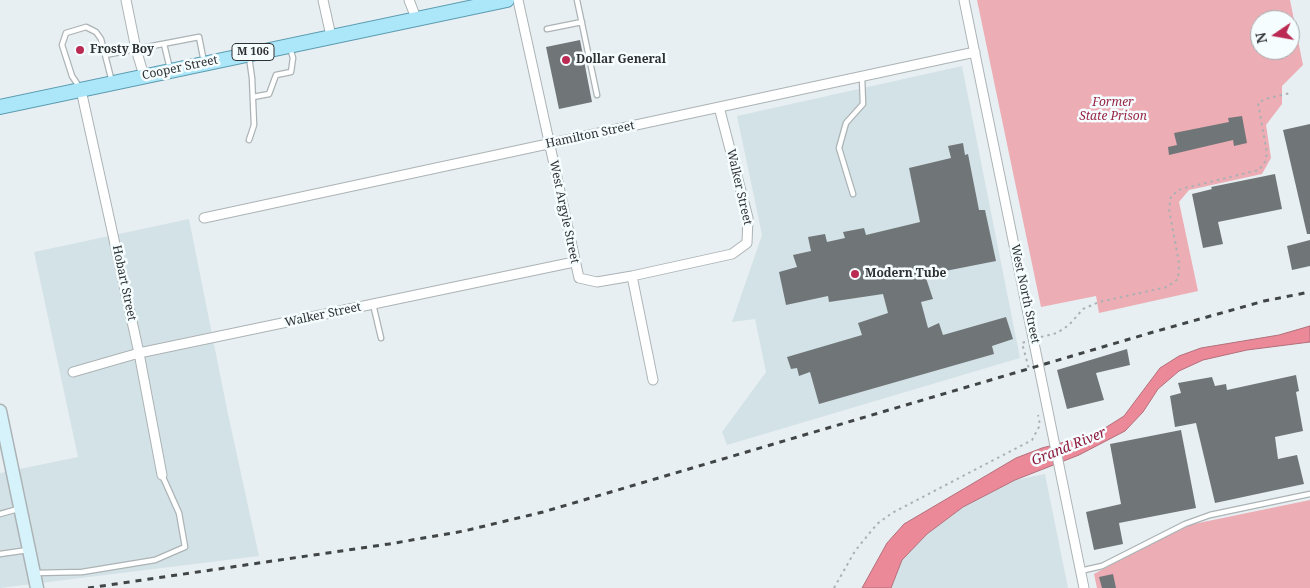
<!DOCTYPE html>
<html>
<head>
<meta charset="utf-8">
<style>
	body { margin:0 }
	#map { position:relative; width:1310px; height:588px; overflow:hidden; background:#e8eff2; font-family:"Noto Serif",serif }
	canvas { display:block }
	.north { position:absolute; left:1250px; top:10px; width:50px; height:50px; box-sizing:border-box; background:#f6fdff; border:1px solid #a6abad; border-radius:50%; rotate:258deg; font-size:14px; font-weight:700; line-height:20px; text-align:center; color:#2e3132 }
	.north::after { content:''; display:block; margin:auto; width:18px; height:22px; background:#ba2a52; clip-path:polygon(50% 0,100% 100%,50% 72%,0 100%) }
</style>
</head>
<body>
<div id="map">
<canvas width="1310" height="588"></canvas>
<div class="north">N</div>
</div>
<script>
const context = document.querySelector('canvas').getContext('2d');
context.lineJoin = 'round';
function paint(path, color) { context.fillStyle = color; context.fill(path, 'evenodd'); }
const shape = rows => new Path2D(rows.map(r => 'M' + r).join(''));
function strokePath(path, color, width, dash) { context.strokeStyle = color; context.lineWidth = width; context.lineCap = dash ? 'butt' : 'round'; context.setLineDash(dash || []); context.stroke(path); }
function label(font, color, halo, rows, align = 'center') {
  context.font = font + ' "Noto Serif",serif'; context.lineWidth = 5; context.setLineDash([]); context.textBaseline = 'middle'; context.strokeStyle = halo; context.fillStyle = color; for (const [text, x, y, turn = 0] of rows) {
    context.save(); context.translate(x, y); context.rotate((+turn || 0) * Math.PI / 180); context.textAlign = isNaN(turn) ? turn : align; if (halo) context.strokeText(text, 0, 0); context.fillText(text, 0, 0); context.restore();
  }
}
paint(shape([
	[962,66,1020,358,727,445,722,432,766,372,755,319,732,322,762,235,737,116],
	[189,219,228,414,259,556,0,588,0,473,78,457,34,252],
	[1045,474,1068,588,891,588,902,560,927,534,963,507,1015,480]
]), '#d3e2e7');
paint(shape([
	[977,0,1290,0,1303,65,1282,86,1282,104,1266,125,1271,158,1262,174,1189,190,1179,202,1198,291,1099,313,1096,296,1041,307],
	[1260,20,1290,20,1290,50,1260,50],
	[1310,500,1310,588,1097,588,1094,574,1179,527]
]), '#ecadb5');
const water = shape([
	[1310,326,1310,342,1247,350,1203,360,1179,371,1158,389,1143,412,1125,431,1079,455,1015,480,963,507,927,534,902,560,891,588,862,588,887,543,904,524,1016,458,1042,448,1080,438,1105,428,1124,416,1160,368,1179,356,1201,348,1279,335,1310,326]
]);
paint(water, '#eb8999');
strokePath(water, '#b26f7a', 1);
paint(shape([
	[580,40,592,102,559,109,546,47],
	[1242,116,1247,143,1234,146,1233,140,1169,155,1168,147,1177,145,1174,133,1229,122,1228,118],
	[1310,124,1310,234,1307,234,1283,130],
	[963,143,965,155,968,154,979,210,985,210,996,261,925,275,933,299,921,302,928,328,939,323,943,335,1006,317,1013,339,992,346,994,354,819,404,810,372,799,376,797,368,791,369,787,357,862,335,858,323,888,313,883,294,829,302,828,296,786,305,779,272,797,267,793,255,811,251,808,237,825,234,827,242,845,238,843,232,864,228,866,235,920,222,909,168,951,158,948,146],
	[1275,174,1282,209,1218,222,1223,244,1203,248,1192,194,1212,189,1211,187],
	[1310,240,1310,266,1292,270,1287,246],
	[1127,349,1130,365,1096,373,1104,400,1067,409,1057,370],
	[1296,375,1299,391,1296,392,1303,431,1275,437,1278,459,1297,455,1304,484,1215,503,1196,423,1175,427,1170,396,1181,393,1178,383,1212,377,1215,386,1226,384,1227,390],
	[1181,430,1196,508,1119,523,1123,544,1094,550,1086,512,1121,504,1110,444],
	[1113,574,1116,588,1102,588,1099,577]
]), '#707678');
const lane = shape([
	[577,0,597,95],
	[547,29,582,22],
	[164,44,170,69],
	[105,55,199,37,204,62],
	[80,88,72,76,62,45,66,33,86,27,96,32,101,39,112,82],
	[253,97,269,94,276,75,291,72,293,58,290,48],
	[249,140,254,125,252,78,249,57],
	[853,194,839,148,846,123,863,104,862,77],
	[373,304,381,338],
	[0,514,18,509],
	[0,554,28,550],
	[1080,571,1102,566,1185,524,1210,515,1310,494],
	[35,573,82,572,155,560,185,547,179,513,162,475]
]);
const street = shape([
	[126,0,136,49,144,76],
	[323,0,331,36],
	[409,0,416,18],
	[518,0,579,278,597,282,632,276,732,254,747,243,748,218,719,107],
	[964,0,1084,588],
	[81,90,139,353,162,475],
	[204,218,975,52],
	[632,276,653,380],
	[73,372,139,353,574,262]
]);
const secondary = shape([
	[0,411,37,588]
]);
const primary = shape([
	[0,107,507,0]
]);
strokePath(lane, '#acb3b5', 7);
strokePath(street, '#acb3b5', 11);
strokePath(secondary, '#acb3b5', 15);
strokePath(primary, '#5c9cb1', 16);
strokePath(shape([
	[1041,337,1057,333,1069,325,1083,309,1099,302,1167,287,1178,279,1179,263,1169,209,1171,196,1181,189,1259,170,1265,162,1267,153,1258,103,1265,99,1290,93],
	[1025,342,1022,343,1029,369],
	[834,588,855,551,877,524,892,513,1032,440,1040,425,1038,415]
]), '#abb0b3', 2, [2.5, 4]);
strokePath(lane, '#fff', 4.5);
strokePath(street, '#fff', 9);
strokePath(secondary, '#d6f3fc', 12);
strokePath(primary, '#ace6f9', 14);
strokePath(shape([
	[88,588,389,544,464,531,543,512,1150,333,1264,301,1310,292]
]), '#424546', 3, [6, 6]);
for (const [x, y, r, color] of [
	[80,50,5,"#ba2a52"],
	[566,60,5,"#ba2a52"],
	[855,274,5,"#ba2a52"]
]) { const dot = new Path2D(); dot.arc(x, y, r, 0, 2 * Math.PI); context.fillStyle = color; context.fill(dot); strokePath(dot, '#f6fdff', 2); }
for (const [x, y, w] of [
	[253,52,42]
]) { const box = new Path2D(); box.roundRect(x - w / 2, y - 8.5, w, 17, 4); context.fillStyle = '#f6fdff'; context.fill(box); strokePath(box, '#2e3132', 1); }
label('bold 11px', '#2e3132', null, [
	["M 106",253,52]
]);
label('bold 12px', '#2e3132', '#f6fdff', [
	["Frosty Boy",90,50],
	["Dollar General",576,60],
	["Modern Tube",865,274]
], 'left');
label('12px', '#2e3132', '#f6fdff', [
	["Cooper Street",180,68,-12],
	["Hamilton Street",590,135,-12],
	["Walker Street",739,187,77],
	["West Argyle Street",564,212,78],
	["Hobart Street",124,283,78],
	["West North Street",1025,294,78],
	["Walker Street",323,315,-12]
]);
label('italic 12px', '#982644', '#f6fdff', [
	["Former",1113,103],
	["State Prison",1113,117]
]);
label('italic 14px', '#8e1b3c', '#f6fdff', [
	["Grand River",1069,447,-22]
]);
</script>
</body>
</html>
